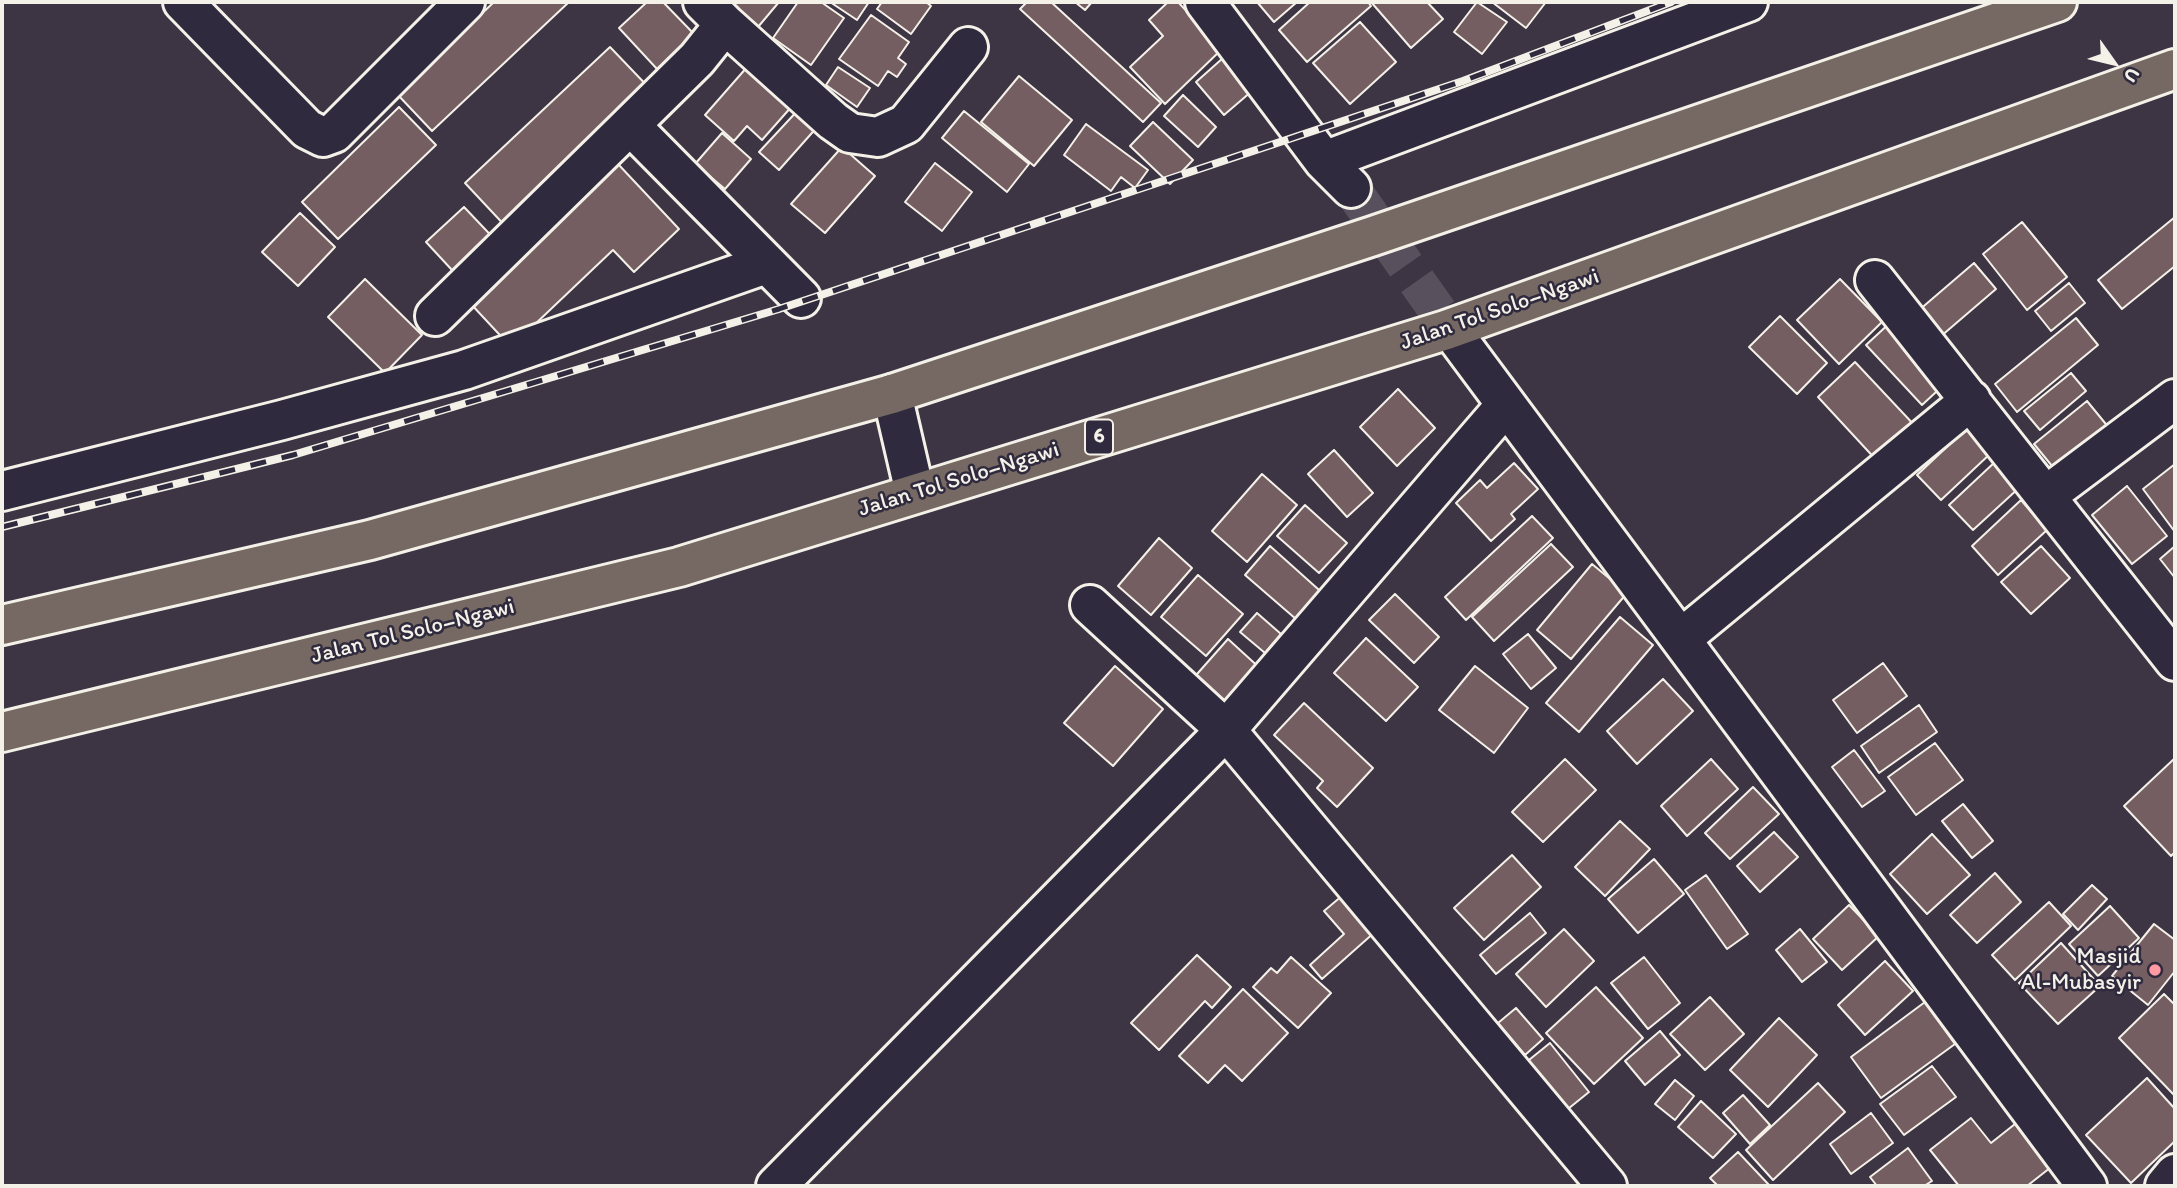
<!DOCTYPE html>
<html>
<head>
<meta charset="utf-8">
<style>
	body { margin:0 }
	#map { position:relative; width:2177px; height:1188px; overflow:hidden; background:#3d3444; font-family:Itim,sans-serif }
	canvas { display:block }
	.frame { position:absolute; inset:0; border:4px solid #f4f1e8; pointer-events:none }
	.north { position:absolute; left:2079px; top:28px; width:70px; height:70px; -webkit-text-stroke:5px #2f2a3d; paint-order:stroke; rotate:124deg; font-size:19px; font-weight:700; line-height:28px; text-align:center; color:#f4f1e8 }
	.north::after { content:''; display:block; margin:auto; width:24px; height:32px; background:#f4f1e8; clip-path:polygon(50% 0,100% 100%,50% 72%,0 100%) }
</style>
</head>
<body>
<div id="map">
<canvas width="2177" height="1188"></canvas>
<div class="frame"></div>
<div class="north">U</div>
</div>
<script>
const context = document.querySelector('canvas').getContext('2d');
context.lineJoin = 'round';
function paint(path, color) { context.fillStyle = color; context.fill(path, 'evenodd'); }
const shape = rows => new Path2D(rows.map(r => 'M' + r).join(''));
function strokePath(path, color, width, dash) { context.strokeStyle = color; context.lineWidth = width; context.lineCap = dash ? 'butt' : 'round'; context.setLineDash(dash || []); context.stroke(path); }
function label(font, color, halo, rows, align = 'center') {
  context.font = font + ' Itim,sans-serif'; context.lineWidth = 5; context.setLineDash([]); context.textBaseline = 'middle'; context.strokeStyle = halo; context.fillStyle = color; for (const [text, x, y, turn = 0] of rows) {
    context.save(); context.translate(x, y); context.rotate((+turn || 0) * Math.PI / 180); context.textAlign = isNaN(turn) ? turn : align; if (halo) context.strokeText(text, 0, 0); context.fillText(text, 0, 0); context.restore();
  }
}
const building = shape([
	[494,2,569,2,432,131,397,94,494,2],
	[647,2,663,2,694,34,657,69,619,28,647,2],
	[728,2,779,2,758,27,728,2],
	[798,2,821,2,844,18,811,65,773,38,798,2],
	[830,2,869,2,857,20,830,2],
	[882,2,926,2,931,6,911,34,877,9,882,2],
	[1027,2,1051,2,1161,103,1143,122,1020,9,1027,2],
	[1075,2,1092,2,1085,10,1075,2],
	[1168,2,1178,2,1222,49,1165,104,1130,67,1163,36,1149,20,1168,2],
	[1257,2,1297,2,1274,22,1257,2],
	[1310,2,1368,2,1371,6,1307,62,1279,30,1310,2],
	[1371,2,1427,2,1443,19,1411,48,1371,2],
	[1477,2,1507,22,1482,54,1454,32,1477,2],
	[1492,2,1546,2,1526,28,1492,2],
	[871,15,909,42,898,58,906,64,897,77,888,71,878,86,839,59,871,15],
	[1360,22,1396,62,1350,104,1313,63,1360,22],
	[610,47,654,93,509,230,465,183,610,47],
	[1223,58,1252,91,1224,115,1196,82,1223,58],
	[748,66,793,105,762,140,747,126,734,141,705,115,748,66],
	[838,67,870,88,857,107,826,85,838,67],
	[1019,76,1072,120,1034,166,981,122,1019,76],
	[1183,95,1216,127,1198,147,1164,116,1183,95],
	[399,107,436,145,338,239,302,202,399,107],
	[800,108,819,125,779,170,759,152,800,108],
	[964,111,1029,164,1007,192,942,138,964,111],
	[1153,122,1193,160,1170,184,1130,146,1153,122],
	[1086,124,1148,170,1135,188,1121,177,1111,191,1064,155,1086,124],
	[722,133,751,159,725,189,695,164,722,133],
	[842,147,875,176,825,233,791,204,842,147],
	[935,163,972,192,942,231,905,202,935,163],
	[618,164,679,229,634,272,613,250,511,347,470,303,618,164],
	[464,207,502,247,464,283,426,242,464,207],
	[300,213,335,247,298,286,262,252,300,213],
	[2175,217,2175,266,2122,309,2098,280,2175,217],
	[2022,222,2067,277,2027,310,1983,254,2022,222],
	[1974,263,1996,289,1940,337,1918,311,1974,263],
	[365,279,422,335,385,373,328,317,365,279],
	[1840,279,1882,322,1839,364,1797,320,1840,279],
	[2069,283,2085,303,2051,331,2035,311,2069,283],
	[1780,316,1827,363,1797,394,1749,347,1780,316],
	[2076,318,2098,345,2017,412,1995,384,2076,318],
	[1893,320,1949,380,1922,405,1866,345,1893,320],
	[1855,362,1917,428,1879,463,1818,397,1855,362],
	[2071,373,2086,391,2040,430,2024,411,2071,373],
	[1398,389,1435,428,1397,466,1360,427,1398,389],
	[2087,401,2114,434,2061,477,2034,444,2087,401],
	[1968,427,1991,453,1941,500,1917,475,1968,427],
	[1334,450,1373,493,1347,517,1308,474,1334,450],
	[1996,461,2020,487,1973,530,1949,505,1996,461],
	[1514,463,1538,489,1511,514,1515,519,1491,541,1456,503,1480,480,1487,488,1514,463],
	[2175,464,2175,532,2143,489,2175,464],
	[1262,474,1297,505,1247,562,1212,531,1262,474],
	[2127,486,2167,536,2132,564,2092,515,2127,486],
	[2021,500,2047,530,1998,575,1972,546,2021,500],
	[1305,505,1347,543,1319,573,1277,536,1305,505],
	[1532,516,1553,538,1466,620,1445,597,1532,516],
	[1159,538,1192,568,1151,615,1118,586,1159,538],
	[1551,544,1573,567,1494,641,1472,617,1551,544],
	[1270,546,1328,598,1304,626,1245,575,1270,546],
	[2041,546,2070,578,2031,614,2001,582,2041,546],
	[2175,546,2175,578,2160,559,2175,546],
	[1592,564,1627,593,1571,659,1537,630,1592,564],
	[1198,575,1243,614,1206,656,1161,617,1198,575],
	[1395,594,1439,637,1414,663,1369,620,1395,594],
	[1257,613,1281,634,1265,653,1240,632,1257,613],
	[1620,617,1653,645,1579,732,1546,703,1620,617],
	[1528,634,1556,668,1531,689,1503,654,1528,634],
	[1366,638,1418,687,1386,721,1334,673,1366,638],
	[1228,639,1263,671,1225,713,1190,682,1228,639],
	[1883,663,1907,696,1857,733,1833,700,1883,663],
	[1115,666,1163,709,1113,766,1064,723,1115,666],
	[1475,666,1528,708,1494,753,1439,710,1475,666],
	[1663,679,1693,711,1637,764,1607,731,1663,679],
	[1304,703,1373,768,1337,807,1317,788,1323,781,1274,735,1304,703],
	[1919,705,1937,732,1879,773,1861,746,1919,705],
	[1935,743,1963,780,1916,815,1888,777,1935,743],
	[1854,750,1885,791,1862,807,1832,767,1854,750],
	[2175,758,2175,852,2171,856,2124,806,2175,758],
	[1565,759,1596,790,1543,842,1512,812,1565,759],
	[1711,759,1738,789,1687,836,1661,806,1711,759],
	[1753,787,1779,814,1730,859,1705,833,1753,787],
	[1963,804,1993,841,1972,858,1942,821,1963,804],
	[1620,821,1650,849,1605,896,1575,867,1620,821],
	[1774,832,1798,857,1760,892,1737,866,1774,832],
	[1932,834,1970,875,1927,914,1890,874,1932,834],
	[1512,855,1541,887,1484,940,1454,908,1512,855],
	[1654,859,1684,894,1638,933,1608,899,1654,859],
	[1995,873,2021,902,1977,943,1950,915,1995,873],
	[1706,875,1748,934,1727,949,1685,890,1706,875],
	[2092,885,2107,899,2078,930,2063,914,2092,885],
	[1343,895,1376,931,1322,979,1310,965,1344,934,1324,911,1343,895],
	[2049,902,2071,926,2015,980,1992,955,2049,902],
	[1849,905,1879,936,1842,970,1813,939,1849,905],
	[2110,906,2139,938,2098,976,2069,944,2110,906],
	[1530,913,1546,933,1496,974,1480,955,1530,913],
	[2154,924,2175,940,2175,971,2148,1005,2112,976,2154,924],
	[1564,929,1594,961,1546,1007,1516,974,1564,929],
	[1800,929,1827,962,1802,982,1776,950,1800,929],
	[2061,943,2100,986,2058,1024,2019,983,2061,943],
	[1197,955,1231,987,1212,1008,1205,1001,1159,1050,1131,1023,1197,955],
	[1291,957,1331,993,1298,1028,1253,987,1271,968,1277,973,1291,957],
	[1644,957,1680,1003,1648,1029,1611,983,1644,957],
	[1885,961,1913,991,1865,1035,1838,1005,1885,961],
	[1596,987,1643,1038,1594,1084,1546,1033,1596,987],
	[1243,989,1288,1033,1242,1081,1225,1065,1208,1083,1179,1056,1243,989],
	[2164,994,2175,1005,2175,1096,2119,1038,2164,994],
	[1710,997,1744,1034,1705,1070,1670,1034,1710,997],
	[1925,1002,1955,1044,1881,1098,1851,1057,1925,1002],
	[1516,1008,1543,1039,1525,1055,1498,1023,1516,1008],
	[1779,1018,1817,1055,1768,1107,1730,1070,1779,1018],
	[1660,1031,1680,1055,1645,1085,1625,1061,1660,1031],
	[1550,1043,1589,1092,1563,1113,1524,1064,1550,1043],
	[1932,1066,1956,1097,1904,1135,1880,1104,1932,1066],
	[2147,1078,2175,1109,2175,1141,2131,1183,2086,1135,2147,1078],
	[1675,1080,1694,1096,1675,1120,1655,1104,1675,1080],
	[1818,1083,1845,1112,1773,1180,1746,1150,1818,1083],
	[1743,1095,1770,1125,1750,1144,1723,1113,1743,1095],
	[1701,1101,1736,1134,1713,1158,1678,1127,1701,1101],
	[1871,1113,1893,1143,1851,1174,1830,1144,1871,1113],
	[1971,1118,1991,1143,2020,1120,2055,1164,2027,1186,1959,1186,1930,1150,1971,1118],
	[1908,1148,1932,1181,1924,1186,1877,1186,1870,1177,1908,1148],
	[1738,1152,1770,1186,1718,1186,1710,1178,1738,1152]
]);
paint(building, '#745e62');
strokePath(building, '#f4f1e8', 2);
strokePath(shape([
	[1351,188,1459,341]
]), '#58505d', 38, [38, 19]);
const minor = shape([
	[183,2,307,129,323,137,334,133,465,2],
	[703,2,725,24,697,59,630,125,801,298],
	[1205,2,1324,161,1351,188],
	[725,24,833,121,850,133,878,137,906,124,968,47],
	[1324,161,1748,2],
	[1875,280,2175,661],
	[435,316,630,125],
	[1459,341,2087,1186],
	[892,394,915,493],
	[2,491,282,420,464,370,766,264],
	[2047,495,2175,399],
	[1090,605,1226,730,1607,1186],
	[1682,638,1971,400],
	[776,1186,1226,730,1506,405],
	[2165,1186,2175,1174]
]);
const highway = shape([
	[2,625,370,540,892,394,1373,236,2057,2],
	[2,732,679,567,1446,330,2175,69]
]);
strokePath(minor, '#f4f1e8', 44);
strokePath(highway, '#f4f1e8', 44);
strokePath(minor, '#2f2a3d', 38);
strokePath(highway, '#766964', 38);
const rail = shape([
	[2,527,293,455,779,309,1463,81,1671,2]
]);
strokePath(rail, '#f4f1e8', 8);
strokePath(rail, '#2f2a3d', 5, [16]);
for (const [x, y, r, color] of [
	[2155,970,7,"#ff9aa2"]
]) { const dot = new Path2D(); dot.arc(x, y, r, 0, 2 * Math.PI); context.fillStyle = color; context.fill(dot); strokePath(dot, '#2f2a3d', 2.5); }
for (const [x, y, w] of [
	[1099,437,28]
]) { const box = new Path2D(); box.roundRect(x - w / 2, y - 17.5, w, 35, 5); context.fillStyle = '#2f2a3d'; context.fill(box); strokePath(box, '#f4f1e8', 2); }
label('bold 21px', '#f4f1e8', null, [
	["6",1099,437]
]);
label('23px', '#f4f1e8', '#2f2a3d', [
	["Jalan Tol Solo–Ngawi",1500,310,-19],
	["Jalan Tol Solo–Ngawi",959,480,-17],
	["Jalan Tol Solo–Ngawi",413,632,-14]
]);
label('23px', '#f4f1e8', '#2f2a3d', [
	["Masjid",2141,957],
	["Al-Mubasyir",2141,983]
], 'right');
</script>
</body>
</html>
